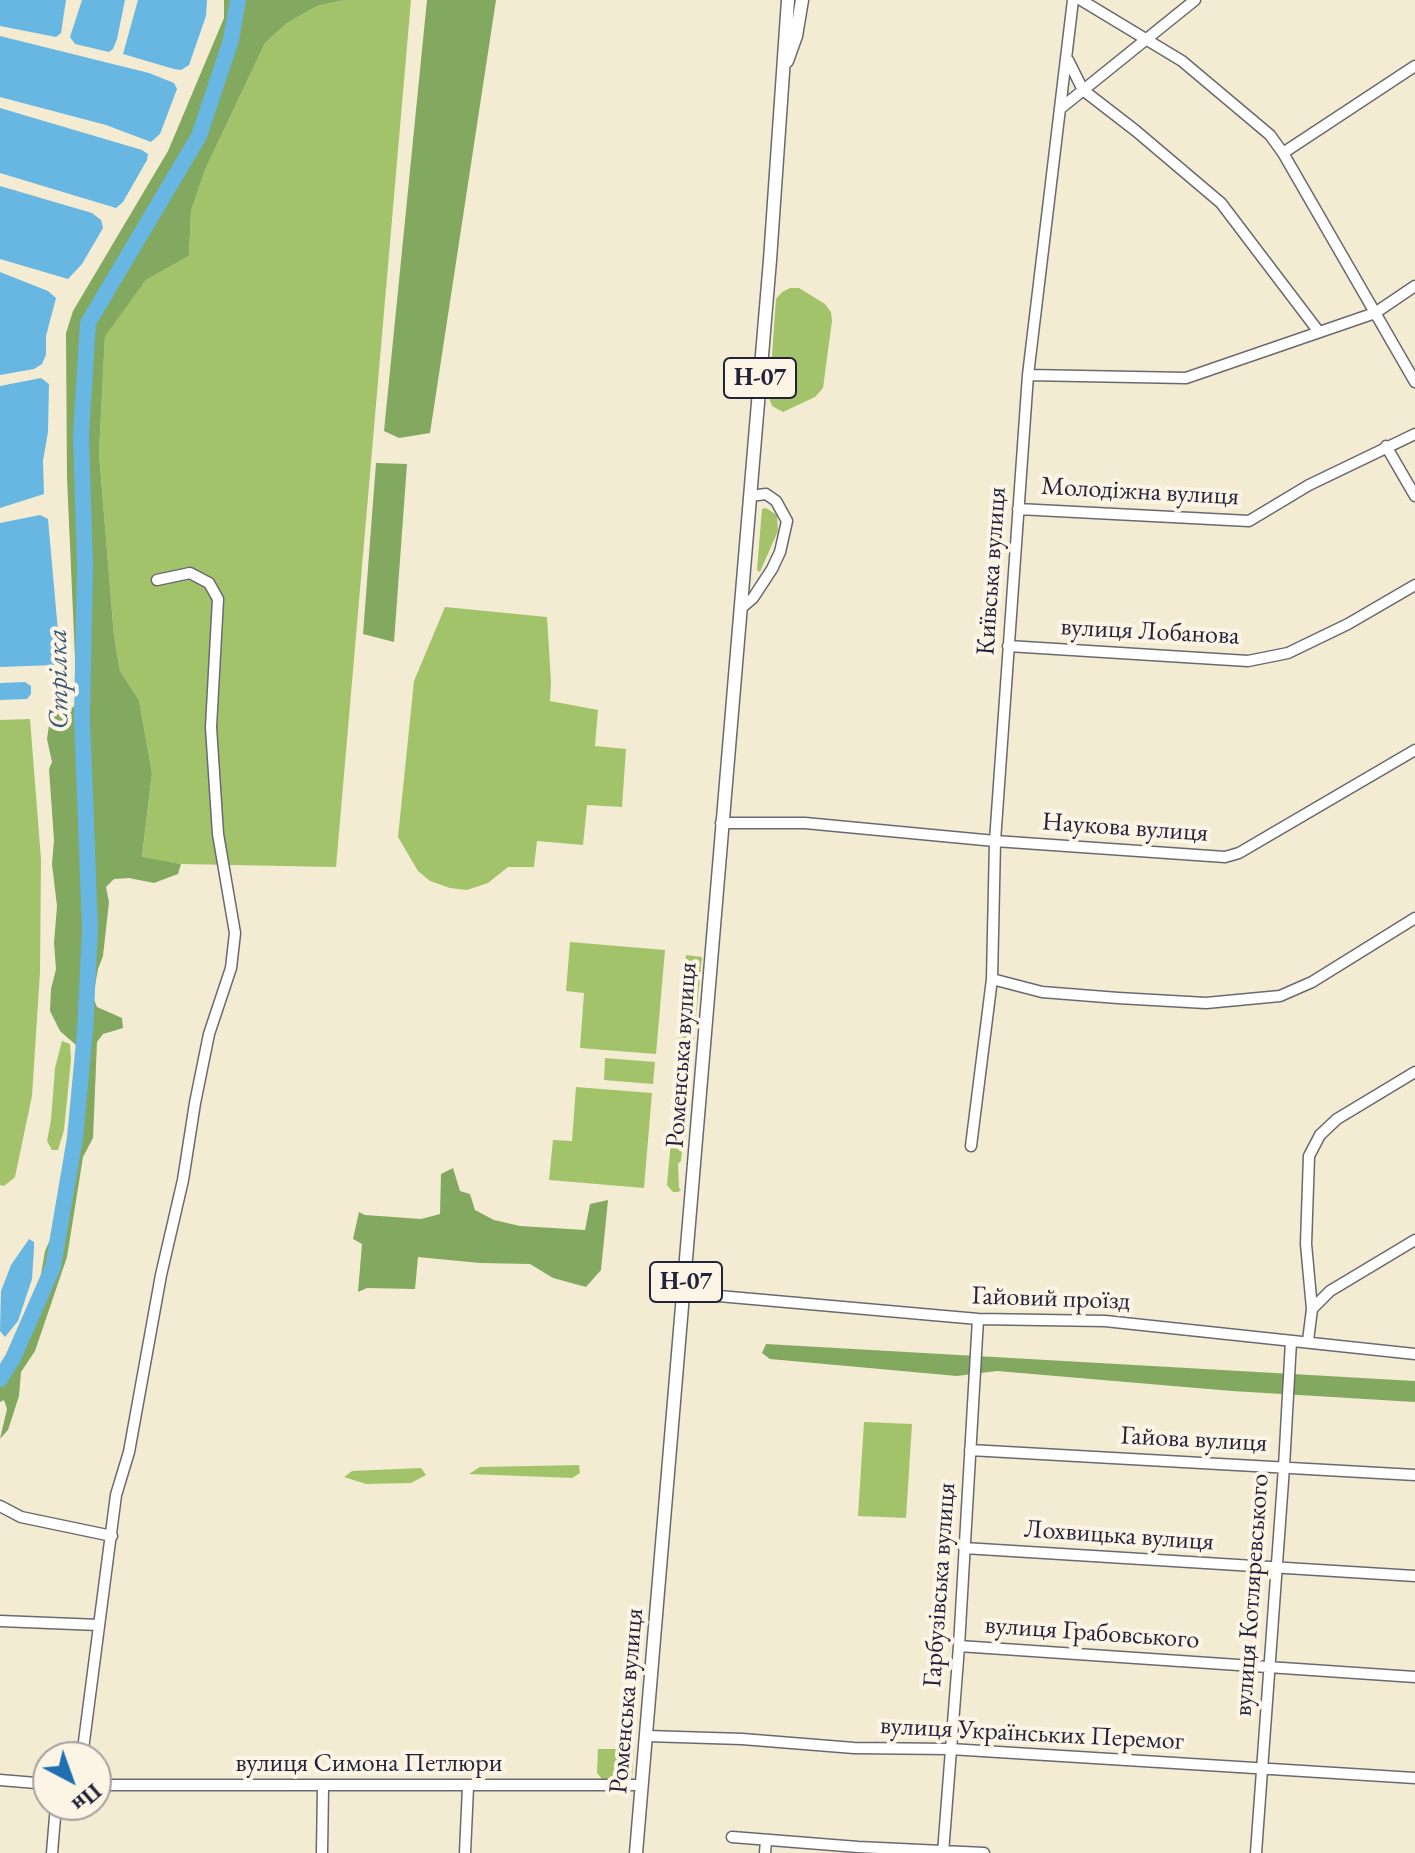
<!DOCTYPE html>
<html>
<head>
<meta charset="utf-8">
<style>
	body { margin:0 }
	#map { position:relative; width:1415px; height:1853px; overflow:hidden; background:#f3ecd3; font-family:"EB Garamond",serif }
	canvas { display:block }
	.north { position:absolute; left:32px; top:1741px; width:80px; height:80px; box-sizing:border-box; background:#fcf5e5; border:2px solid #a5a1a1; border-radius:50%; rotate:139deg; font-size:22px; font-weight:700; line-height:32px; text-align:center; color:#22223b }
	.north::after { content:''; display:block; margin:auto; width:28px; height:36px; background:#1f6fb2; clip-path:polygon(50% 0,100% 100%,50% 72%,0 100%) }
</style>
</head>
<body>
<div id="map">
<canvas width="1415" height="1853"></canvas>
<div class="north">Пн</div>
</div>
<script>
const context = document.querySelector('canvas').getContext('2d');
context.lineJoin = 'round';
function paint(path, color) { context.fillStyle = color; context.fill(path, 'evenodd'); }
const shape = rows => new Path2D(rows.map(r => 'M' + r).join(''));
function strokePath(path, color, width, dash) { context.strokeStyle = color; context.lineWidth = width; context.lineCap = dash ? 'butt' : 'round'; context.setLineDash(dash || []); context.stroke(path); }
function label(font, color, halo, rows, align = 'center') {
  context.font = font + ' "EB Garamond",serif'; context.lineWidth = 8; context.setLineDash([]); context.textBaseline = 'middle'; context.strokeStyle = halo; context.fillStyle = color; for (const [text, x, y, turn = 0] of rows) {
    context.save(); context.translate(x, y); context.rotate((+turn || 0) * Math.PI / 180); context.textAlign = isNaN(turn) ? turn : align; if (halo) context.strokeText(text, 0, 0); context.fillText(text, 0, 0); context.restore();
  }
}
paint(shape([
	[345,0,411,0,336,867,181,864,142,858,152,773,139,700,120,671,114,636,99,453,105,335,146,280,189,256,191,211,205,170,265,43,287,23,317,6],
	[790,288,799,288,825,304,831,312,832,321,823,388,815,397,783,412,772,406,769,398,776,299,782,292],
	[766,508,777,515,778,531,760,572,757,570,762,509],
	[445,607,547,617,551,682,550,701,598,710,595,746,626,749,622,807,587,805,583,845,537,841,534,867,508,867,488,883,467,890,450,888,430,881,418,871,398,837,414,681],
	[30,719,41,859,40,972,32,1096,15,1177,4,1186,0,1185,0,720],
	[570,942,665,950,656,1054,580,1048,584,993,566,991],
	[686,955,702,957,692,1056,677,1054],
	[62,1041,70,1044,71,1060,64,1130,58,1150,52,1150,47,1141,51,1120,55,1068],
	[605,1058,655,1062,653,1084,604,1080],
	[576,1087,652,1093,644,1188,549,1180,553,1140,572,1141],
	[675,1096,690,1097,687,1133,683,1142,681,1161,678,1164,679,1188,681,1190,678,1192,673,1192,667,1185],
	[864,1422,912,1424,906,1518,858,1516],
	[579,1465,580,1473,572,1478,469,1474,480,1467],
	[421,1468,426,1475,411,1483,366,1484,344,1477,352,1471],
	[598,1749,634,1749,632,1778,602,1779,597,1773]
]), '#a3c36b');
paint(shape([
	[224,0,345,0,317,6,287,23,265,43,205,170,191,211,189,256,146,280,105,336,99,453,114,636,120,671,139,700,152,773,142,857,181,864,178,874,154,883,129,878,114,879,106,887,109,902,103,956,98,969,93,997,97,1007,122,1018,123,1028,103,1034,97,1042,93,1138,83,1157,67,1257,35,1351,21,1372,19,1396,8,1430,0,1439,7,1409,4,1400,0,1402,0,1371,16,1346,39,1286,45,1251,57,1224,59,1206,78,1121,72,1101,77,1046,60,1031,50,1011,51,989,56,969,54,943,57,906,52,864,54,840,49,769,52,762,47,739,51,711,55,708,72,708,77,703,67,478,66,333,73,311,168,151,224,18],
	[427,0,496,0,430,433,399,438,384,431],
	[376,463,407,464,394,642,363,634],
	[453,1168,460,1191,470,1194,475,1210,494,1220,520,1226,585,1230,590,1204,608,1200,601,1270,586,1287,553,1278,530,1264,480,1263,418,1257,415,1289,367,1288,358,1292,362,1244,353,1239,359,1212,365,1215,421,1219,440,1214,441,1174],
	[766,1344,1415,1381,1415,1402,1232,1391,997,1371,957,1376,770,1359,762,1353]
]), '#82a95f');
paint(shape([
	[0,0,66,0,61,33,56,37,0,26],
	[82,0,125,0,117,39,113,49,109,52,75,44,70,37],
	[138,0,207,0,206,16,189,65,181,70,174,69,123,54],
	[0,36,149,73,174,83,177,89,160,134,151,142,106,125,0,97],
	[0,108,142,150,148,154,147,160,123,202,116,208,0,173],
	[0,186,92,213,101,220,103,228,82,264,68,279,0,259],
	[0,272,48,291,56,298,46,336,46,355,42,364,34,369,0,375],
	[41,378,49,384,48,432,43,461,44,494,0,508,0,386],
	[40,515,48,519,60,654,55,665,0,667,0,523],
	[25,682,31,686,31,694,27,699,0,700,0,683],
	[29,1239,34,1242,34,1248,32,1279,18,1321,5,1337,0,1331,1,1291,11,1265]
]), '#68b6e2');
strokePath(shape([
	[0,1379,13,1358,53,1267,75,1138,85,1031,90,929,82,718,85,566,81,435,88,323,199,136,231,40,238,0]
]), '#68b6e2', 16);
const minor = shape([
	[1081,0,1182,61,1270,135,1283,153,1415,382],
	[1068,60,1083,90,1136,131,1221,203,1319,332],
	[1061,108,1195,0],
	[1283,153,1415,66],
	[1028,375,1186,378,1375,313,1415,286],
	[1386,446,1415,496],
	[1018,509,1249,521,1309,485,1415,434],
	[740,609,753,598,772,569,780,552,787,521,776,501,766,494,750,496],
	[1008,646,1248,661,1288,653,1348,624,1415,585],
	[721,823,805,823,995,841,1225,857,1239,853,1415,750],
	[992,979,1042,992,1118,998,1206,1003,1280,996,1312,982,1415,918],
	[971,1146,992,979,995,841,1028,375,1073,0],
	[685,1293,978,1319,1105,1321,1415,1354],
	[1312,1309,1330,1291,1415,1240],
	[1308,1341,1312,1309,1306,1244,1309,1156,1320,1135,1337,1119,1415,1072],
	[970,1450,1415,1475],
	[0,1506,21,1517,112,1536],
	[964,1548,1415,1576],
	[0,1621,99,1625],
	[959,1646,1415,1677],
	[647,1736,742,1739,854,1748,950,1749,1415,1778],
	[82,1757,116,1495,129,1452,161,1275,183,1180,195,1103,209,1034,231,968,235,933,218,834,211,727,218,599,209,583,190,573,157,580],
	[0,1780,48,1784],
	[96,1785,642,1785],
	[732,1837,858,1847,984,1853],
	[52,1853,56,1805],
	[322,1853,323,1787],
	[465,1853,468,1787],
	[765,1853,766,1841],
	[943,1853,959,1646,978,1319],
	[1256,1853,1284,1467,1291,1341]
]);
const major = shape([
	[787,61,796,36,802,0],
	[636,1853,770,260,788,0]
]);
strokePath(minor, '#6b6970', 13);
strokePath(major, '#6b6970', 15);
strokePath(minor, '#fff', 10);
strokePath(major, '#fff', 12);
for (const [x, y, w] of [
	[760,378,72],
	[686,1282,72]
]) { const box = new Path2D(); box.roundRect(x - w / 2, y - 20, w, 40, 6); context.fillStyle = '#fcf5e5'; context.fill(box); strokePath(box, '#22223b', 2); }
label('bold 24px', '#22223b', null, [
	["Н-07",760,378],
	["Н-07",686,1282]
]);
label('26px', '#22223b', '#fcf5e5', [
	["Молодіжна вулиця",1140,492,3],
	["Київська вулиця",992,571,-86],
	["вулиця Лобанова",1150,632,3],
	["Наукова вулиця",1125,828,4],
	["Роменська вулиця",682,1055,-86],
	["Гайовий проїзд",1051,1299,2],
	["Гайова вулиця",1194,1440,3],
	["Лохвицька вулиця",1119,1536,4],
	["Гарбузівська вулиця",940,1585,-86],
	["вулиця Котляревського",1252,1595,-86],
	["вулиця Грабовського",1092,1633,4],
	["Роменська вулиця",627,1701,-85],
	["вулиця Українських Перемог",1032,1734,3],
	["вулиця Симона Петлюри",369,1764]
]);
label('italic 28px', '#3a5675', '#fcf5e5', [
	["Стрілка",59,679,-91]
]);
</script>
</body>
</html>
